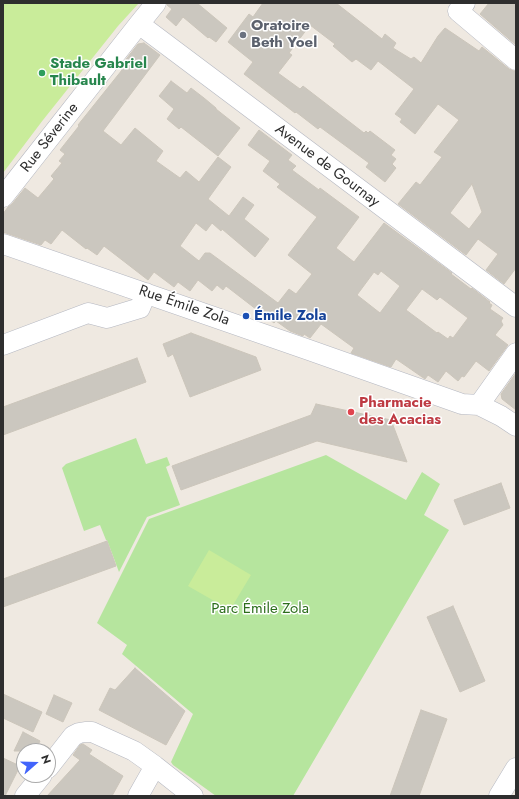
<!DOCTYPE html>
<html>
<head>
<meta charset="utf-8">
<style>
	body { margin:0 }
	#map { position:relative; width:519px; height:799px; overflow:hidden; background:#efe9e1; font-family:Jost,sans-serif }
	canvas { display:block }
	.frame { position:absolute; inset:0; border:4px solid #2e2e2e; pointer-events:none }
	.north { position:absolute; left:16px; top:743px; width:40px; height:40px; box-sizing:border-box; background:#fff; border:1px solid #ababab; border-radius:50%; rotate:70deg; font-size:11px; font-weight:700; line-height:16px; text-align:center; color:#2e2e2e }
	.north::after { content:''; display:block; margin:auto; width:14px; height:18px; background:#4264fb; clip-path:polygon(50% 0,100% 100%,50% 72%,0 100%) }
</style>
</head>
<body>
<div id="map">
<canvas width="519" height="799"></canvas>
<div class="frame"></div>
<div class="north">N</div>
</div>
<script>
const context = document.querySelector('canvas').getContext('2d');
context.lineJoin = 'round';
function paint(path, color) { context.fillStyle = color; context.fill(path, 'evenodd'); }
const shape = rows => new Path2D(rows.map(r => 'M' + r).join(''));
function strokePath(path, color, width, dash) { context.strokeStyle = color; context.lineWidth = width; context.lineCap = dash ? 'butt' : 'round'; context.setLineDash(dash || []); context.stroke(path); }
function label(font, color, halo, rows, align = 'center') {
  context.font = font + ' Jost,sans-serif'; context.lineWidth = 3; context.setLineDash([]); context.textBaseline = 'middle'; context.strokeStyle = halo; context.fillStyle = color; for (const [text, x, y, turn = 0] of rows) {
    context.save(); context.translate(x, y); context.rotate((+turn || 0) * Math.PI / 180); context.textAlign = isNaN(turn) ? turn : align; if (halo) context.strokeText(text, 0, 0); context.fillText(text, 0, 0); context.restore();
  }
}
paint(shape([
	[136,438,146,464,167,457,170,465,166,467,180,505,147,517,119,572,107,540,106,540,100,525,84,531,62,468,66,464],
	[326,455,406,500,422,472,440,484,424,515,449,530,293,796,216,796,173,765,171,762,193,714,122,654,127,645,97,623,149,519]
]), '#b6e59e');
paint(shape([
	[3,3,139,3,118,26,43,120,3,173],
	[209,550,251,575,230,610,188,586]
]), '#c9ec9a');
const building = shape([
	[167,3,197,3,227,28,216,42,209,37,208,38,183,17,176,26,166,17,172,9,167,5,167,3],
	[263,3,336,3,382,39,385,34,396,43,393,48,411,59,414,57,421,63,438,36,445,28,479,51,482,47,509,69,514,71,516,71,516,268,504,284,486,270,498,254,478,239,466,255,398,204,416,182,420,185,442,157,434,152,459,120,438,104,415,134,400,122,402,119,395,114,414,89,378,61,371,70,356,59,352,62,333,46,335,44,310,25,289,53,292,55,278,73,300,89,303,86,364,133,366,131,368,133,370,131,395,150,391,155,396,159,392,164,396,168,385,182,366,167,369,163,320,127,318,129,296,112,295,113,244,74,253,62,228,42,249,14,253,17,263,3],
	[472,184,482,212,469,229,450,213,472,184],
	[489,3,516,3,516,45,480,14,489,3],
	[144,43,160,55,103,131,121,145,135,128,163,151,156,161,180,178,186,171,199,182,218,157,231,167,208,199,229,216,243,197,254,205,244,219,269,239,255,257,222,229,221,231,212,223,206,231,196,223,180,246,199,261,205,253,210,253,278,303,289,289,296,294,312,274,288,255,317,217,277,187,280,184,263,171,270,161,248,145,259,130,292,155,288,160,296,166,292,170,319,190,320,188,359,217,336,248,354,262,384,223,452,273,451,274,471,289,472,288,490,302,489,303,492,305,490,309,503,318,501,321,503,325,495,335,508,345,489,371,476,361,464,377,462,376,458,381,446,371,438,382,428,375,425,379,396,359,391,367,351,353,354,348,321,324,310,338,304,334,303,336,290,331,276,321,274,323,226,286,223,290,217,285,212,291,198,280,190,291,178,282,174,287,154,272,148,280,104,246,97,255,87,248,86,249,62,230,51,244,45,240,41,245,3,232,3,214,8,207,12,204,25,188,38,198,54,179,51,176,62,163,59,161,65,154,60,150,79,126,78,125,122,70,120,67,138,44,144,43],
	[381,271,400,286,380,313,357,295,374,272,378,275,381,271],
	[422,289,437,300,440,297,468,318,453,338,450,336,448,339,438,332,437,333,406,310,422,289],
	[171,81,187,93,191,88,204,98,216,108,216,109,240,128,218,156,181,127,179,129,167,119,174,109,159,96,171,81],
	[191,333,256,357,261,370,190,397,173,354,168,357,163,344,191,333],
	[137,358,146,382,3,435,3,407,137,358],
	[516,373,516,410,502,399,501,394,516,373],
	[316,404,391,420,407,462,317,441,181,490,172,466,311,415,316,404],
	[501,483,510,508,464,525,454,500,501,483],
	[107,541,116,566,3,607,3,579,107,541],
	[453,606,485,681,460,692,427,617,453,606],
	[135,668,185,711,166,745,99,710,110,688,115,690,135,668],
	[3,694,42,712,33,732,3,718,3,694],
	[54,695,72,703,63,722,46,714,54,695],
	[421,710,447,719,419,796,390,796,421,710],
	[23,732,40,741,35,751,14,751,23,732],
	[83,744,92,750,89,754,123,776,112,796,47,796,80,760,73,755,80,745,83,744],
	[3,758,20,766,5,796,3,796,3,758]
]);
paint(building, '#cbc7bf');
strokePath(building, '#cbc5ba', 1);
const minor = shape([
	[465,3,458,11,516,60],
	[139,24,516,307],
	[3,197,139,24,156,3],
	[3,244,309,350,462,404,479,405,501,416,516,426],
	[3,345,88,313,107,318,140,308,146,293],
	[479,405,516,353],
	[48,768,73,736,79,733,85,732,92,732,134,751,155,766,193,796],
	[25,796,42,775],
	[138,796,155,766],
	[499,796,516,768]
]);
strokePath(minor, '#b4b7c1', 21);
strokePath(minor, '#fff', 20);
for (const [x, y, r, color] of [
	[243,35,4,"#6b7280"],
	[42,73,4,"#2e9e5b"],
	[246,316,4,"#1a4fb4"],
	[351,412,4,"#e0444e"]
]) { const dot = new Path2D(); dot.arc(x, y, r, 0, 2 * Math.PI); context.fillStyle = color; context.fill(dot); strokePath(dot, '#fff', 1.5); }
label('bold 15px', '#5b616d', '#fff', [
	["Oratoire",251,26],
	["Beth Yoel",251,43]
], 'left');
label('bold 15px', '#27864d', '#fff', [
	["Stade Gabriel",50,64],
	["Thibault",50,81]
], 'left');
label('15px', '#2e2e2e', '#fff', [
	["Rue Séverine",50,138,-52],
	["Avenue de Gournay",327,166,37],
	["Rue Émile Zola",184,306,19]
]);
label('bold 15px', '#164399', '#fff', [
	["Émile Zola",254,316]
], 'left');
label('bold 15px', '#be3a42', '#fff', [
	["Pharmacie",359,403],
	["des Acacias",359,420]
], 'left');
label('15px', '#2c6e1b', '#fff', [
	["Parc Émile Zola",260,609]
]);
</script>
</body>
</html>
